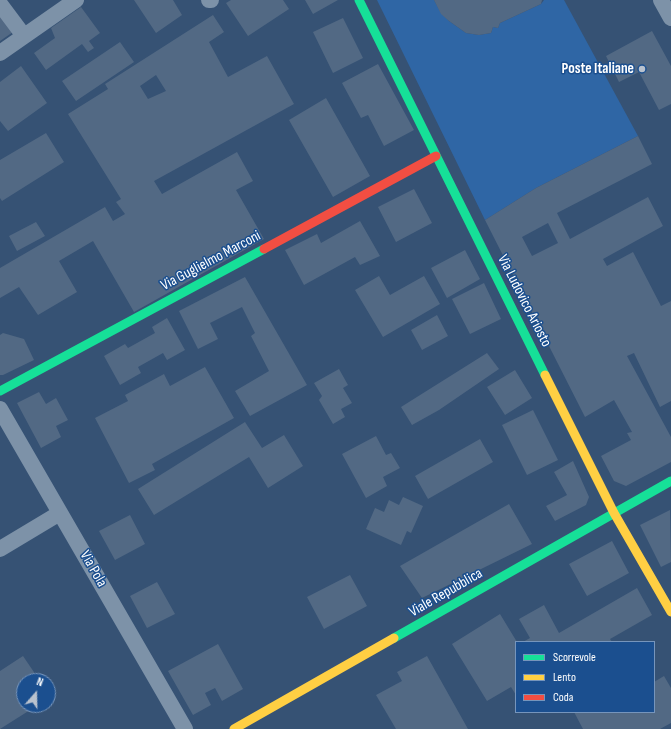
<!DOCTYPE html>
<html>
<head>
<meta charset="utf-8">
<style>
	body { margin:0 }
	#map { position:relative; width:671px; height:729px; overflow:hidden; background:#365274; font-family:"Sofia Sans Condensed",sans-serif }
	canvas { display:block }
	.legend { position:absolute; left:515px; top:641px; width:140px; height:72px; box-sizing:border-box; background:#1b4f8f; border:1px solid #7695bc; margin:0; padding:5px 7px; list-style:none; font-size:12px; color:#fff }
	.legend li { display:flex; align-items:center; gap:8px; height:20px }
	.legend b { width:20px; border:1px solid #7695bc }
	.north { position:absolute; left:16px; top:673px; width:40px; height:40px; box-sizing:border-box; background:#1b4f8f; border:1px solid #7695bc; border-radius:50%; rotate:20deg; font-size:11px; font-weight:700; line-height:16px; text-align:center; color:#fff }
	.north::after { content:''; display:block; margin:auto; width:14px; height:18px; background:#b9c2ce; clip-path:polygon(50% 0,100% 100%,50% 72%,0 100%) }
</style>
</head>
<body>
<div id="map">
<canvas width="671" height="729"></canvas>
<ul class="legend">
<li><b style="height:5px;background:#16e098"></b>Scorrevole</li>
<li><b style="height:5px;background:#ffcf43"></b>Lento</li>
<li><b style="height:5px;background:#f24e42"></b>Coda</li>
</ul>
<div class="north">N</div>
</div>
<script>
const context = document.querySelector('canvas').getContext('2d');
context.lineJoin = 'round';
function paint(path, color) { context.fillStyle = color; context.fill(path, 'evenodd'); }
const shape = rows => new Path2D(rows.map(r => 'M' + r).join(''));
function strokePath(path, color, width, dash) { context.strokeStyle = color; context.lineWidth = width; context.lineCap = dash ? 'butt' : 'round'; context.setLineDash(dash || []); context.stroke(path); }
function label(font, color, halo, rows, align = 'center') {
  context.font = font + ' "Sofia Sans Condensed",sans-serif'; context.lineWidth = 3; context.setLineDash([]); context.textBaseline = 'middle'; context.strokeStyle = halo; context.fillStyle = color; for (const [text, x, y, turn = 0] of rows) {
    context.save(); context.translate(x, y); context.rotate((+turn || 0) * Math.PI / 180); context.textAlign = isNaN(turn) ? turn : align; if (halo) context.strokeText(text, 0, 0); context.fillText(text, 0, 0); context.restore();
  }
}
paint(shape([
	[377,0,434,0,441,13,449,21,466,33,479,35,491,33,493,27,498,28,500,23,541,4,544,0,564,0,638,136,536,188,485,220]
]), '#2f66a5');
paint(shape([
	[134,0,173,0,182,15,156,33],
	[231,0,283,0,289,9,248,36,226,3],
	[305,0,338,0,313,14],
	[434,0,542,0,541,4,500,23,498,28,493,27,491,33,479,35,466,33,449,21,441,14],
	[81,7,100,33,89,41,94,48,88,52,82,44,46,70,34,53,55,38,51,28],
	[0,11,16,30,0,41],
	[213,15,224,32,209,42,228,77,267,56,294,104,154,181,162,194,237,152,253,181,236,190,264,239,134,312,93,241,59,261,77,292,38,315,19,287,0,298,0,268,105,207,113,221,125,214,116,202,121,199,68,114,108,89,105,84],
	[156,75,166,91,148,99,140,86],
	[343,18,363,58,333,73,313,32],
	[652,31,671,66,671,104,659,110,639,72,619,82,606,56],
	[120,42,134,62,76,101,62,81],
	[378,64,414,130,384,146,368,115,361,118,342,83],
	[21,66,47,103,8,131,0,121,0,82],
	[326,98,370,176,333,197,289,120],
	[46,133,64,162,2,201,0,198,0,160],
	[638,136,652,164,557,213,570,239,648,197,663,226,603,259,607,266,633,252,661,306,671,301,671,401,660,407,634,353,627,356,671,437,671,462,626,486,614,481,601,456,631,440,627,433,632,432,614,400,585,417,485,220,536,188],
	[548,223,558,243,532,256,522,237],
	[414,189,432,223,396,242,378,207],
	[360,221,380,256,360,265,355,257,304,285,285,250,317,234,321,243],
	[36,222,45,236,17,251,9,236],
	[465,250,480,279,447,298,431,268],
	[379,276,390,295,424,276,440,304,383,337,355,290],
	[245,277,307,385,250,416,235,391,269,371,251,336,255,333,242,307,210,323,218,339,198,349,179,311],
	[484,283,501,319,470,334,452,299],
	[437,315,448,336,422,350,411,330],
	[167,318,185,350,167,360,163,353,138,367,141,373,120,385,104,356,125,344,128,348,155,333,152,327],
	[3,333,24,339,34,360,3,375,0,375,0,335],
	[487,353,499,369,439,410,412,425,401,407],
	[205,367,234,418,152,464,155,470,129,483,95,418,128,401,125,395,164,374,170,386],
	[339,369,348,385,343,388,352,403,341,409,345,417,333,424,319,400,322,396,314,383],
	[515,370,532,398,505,415,487,387],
	[39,392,46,404,56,398,68,420,56,426,61,437,41,448,17,403],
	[533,410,558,460,527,475,502,425],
	[245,422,262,448,284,435,303,466,268,488,249,457,154,515,138,489],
	[376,436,386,455,391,453,400,468,383,477,387,486,366,498,342,454],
	[480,439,493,462,428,499,415,476],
	[573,461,589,497,586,505,555,521,546,506,567,495,554,472],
	[403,497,423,506,411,533,407,531,401,545,366,529,375,508,384,512,389,500,399,505],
	[509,504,532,544,422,598,400,566],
	[670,510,671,562,661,567,640,525],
	[130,515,145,544,115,560,99,531],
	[612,541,629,573,587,596,569,564],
	[350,575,367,606,324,629,307,597],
	[157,582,175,614,147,628,130,596],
	[637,588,652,615,610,639,612,642,523,642,530,638,519,619,544,605,559,633],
	[500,614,517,642,516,695,511,687,487,701,452,644],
	[218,644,243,689,222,701,215,688,205,693,211,705,193,715,168,671],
	[23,656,40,681,24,681,24,705,38,705,0,729,0,671],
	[427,656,468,729,396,729,376,695,402,681,397,672],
	[664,676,671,688,671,723,660,729,583,729,574,712,654,712,654,682]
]), '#526984');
strokePath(shape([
	[209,0,211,0],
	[661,0,671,18],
	[0,4,24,36],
	[0,53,76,0],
	[0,409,185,729],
	[0,549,60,513]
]), '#7d92a8', 16);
strokePath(shape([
	[359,0,545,375],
	[0,391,264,249],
	[394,638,671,481]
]), '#16e098', 9);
strokePath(shape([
	[545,375,614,513,671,612],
	[234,729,394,638]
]), '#ffcf43', 9);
strokePath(shape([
	[264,249,436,156]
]), '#f24e42', 9);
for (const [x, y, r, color] of [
	[642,69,4,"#b9c2ce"]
]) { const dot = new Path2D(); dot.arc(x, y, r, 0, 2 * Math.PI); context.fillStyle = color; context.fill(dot); strokePath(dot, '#1b4f8f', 1.5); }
label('bold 15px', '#fff', '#1b4f8f', [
	["Poste Italiane",634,69]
], 'right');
label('15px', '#fff', '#1b4f8f', [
	["Via Guglielmo Marconi",211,261,-28],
	["Via Ludovico Ariosto",524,301,63],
	["Via Pola",93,569,60],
	["Viale Repubblica",446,593,-30]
]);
</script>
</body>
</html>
